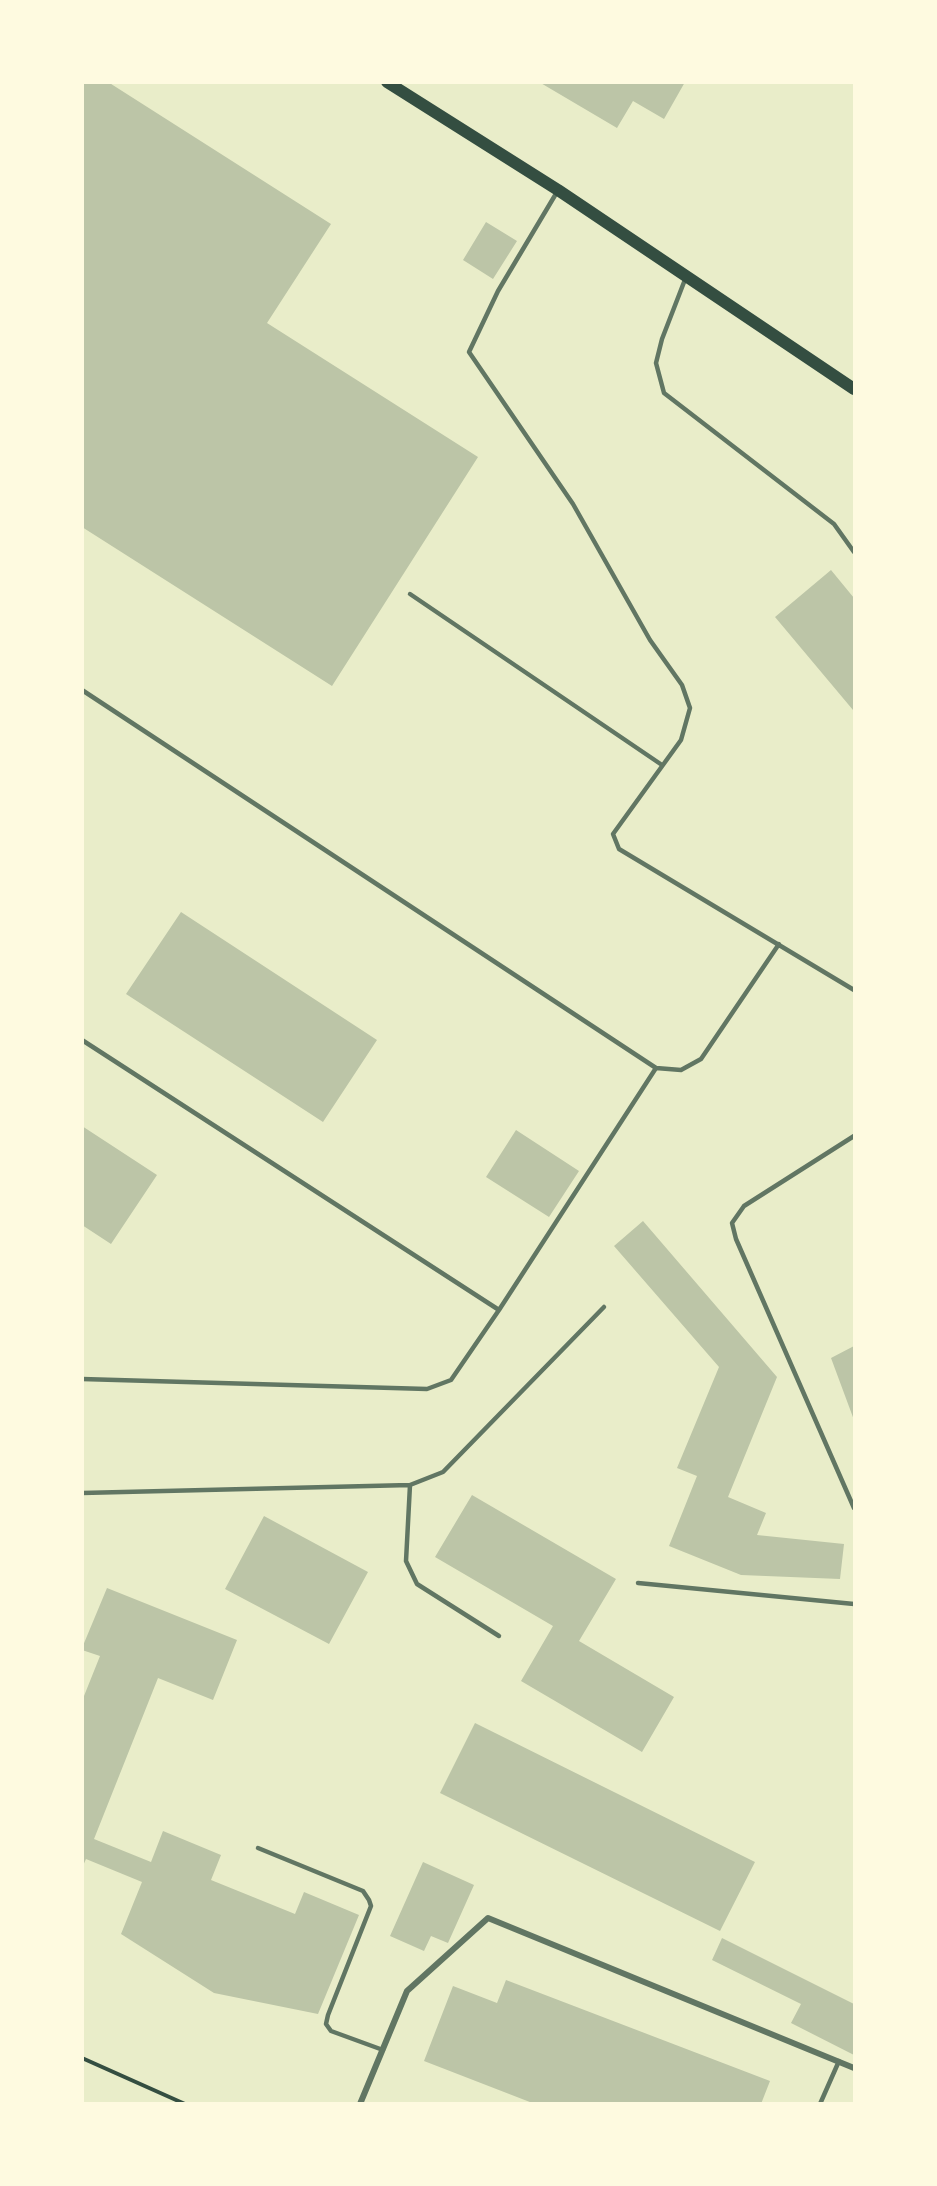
<!DOCTYPE html>
<html>
<head>
<meta charset="utf-8">
<style>
	body { margin:0 }
	#map { position:relative; width:937px; height:2186px; overflow:hidden; background:#e9edc9; font-family:Overpass,sans-serif }
	canvas { display:block }
	.frame { position:absolute; inset:0; border:84px solid #fefae0; pointer-events:none }
</style>
</head>
<body>
<div id="map">
<canvas width="937" height="2186"></canvas>
<div class="frame"></div>
</div>
<script>
const context = document.querySelector('canvas').getContext('2d');
context.lineJoin = 'round';
function paint(path, color) { context.fillStyle = color; context.fill(path, 'evenodd'); }
const shape = rows => new Path2D(rows.map(r => 'M' + r).join(''));
function strokePath(path, color, width, dash) { context.strokeStyle = color; context.lineWidth = width; context.lineCap = dash ? 'butt' : 'round'; context.setLineDash(dash || []); context.stroke(path); }
paint(shape([
	[82,82,108,82,331,224,267,323,478,457,332,686,82,527],
	[539,82,685,82,664,119,633,101,617,128],
	[486,222,517,241,493,279,463,260],
	[831,570,854,598,854,709,853,710,775,617],
	[181,912,377,1040,323,1122,126,994],
	[82,1126,157,1175,111,1244,82,1225],
	[516,1130,579,1171,549,1217,486,1177],
	[643,1221,777,1377,728,1497,766,1513,757,1535,844,1544,840,1579,741,1575,669,1546,697,1476,677,1468,719,1367,614,1246],
	[854,1346,854,1420,831,1358],
	[472,1495,616,1579,579,1641,674,1697,642,1752,521,1681,553,1626,435,1557],
	[264,1516,368,1572,329,1644,225,1589],
	[107,1588,237,1640,213,1700,158,1678,94,1839,151,1862,163,1831,221,1855,211,1880,295,1914,304,1892,359,1915,318,2014,214,1993,121,1934,142,1882,86,1859,82,1868,82,1701,100,1656,82,1650,82,1648],
	[475,1723,755,1862,720,1931,440,1793],
	[423,1862,474,1885,448,1943,431,1936,424,1951,390,1936],
	[722,1938,854,2004,854,2055,791,2023,801,2004,712,1960],
	[506,1980,770,2081,761,2104,535,2104,424,2061,453,1986,497,2003]
]), '#bcc5a7');
strokePath(shape([
	[82,2058,185,2104]
]), '#344e41', 4);
strokePath(shape([
	[557,192,498,291,469,352,573,504,650,640,682,685,690,708,681,740,613,834,619,849,854,990],
	[686,277,662,339,656,363,664,393,834,524,854,552],
	[410,594,662,765],
	[82,690,656,1068,681,1070,701,1059,779,944],
	[82,1040,499,1310,451,1380,427,1389,82,1379],
	[854,1136,744,1206,732,1223,736,1239,854,1508],
	[499,1310,656,1068],
	[410,1485,406,1561,417,1584,499,1636],
	[82,1493,410,1485,443,1472,604,1307],
	[638,1583,854,1604],
	[258,1848,363,1891,369,1900,371,1906,328,2015,326,2024,331,2031,383,2050],
	[820,2104,839,2061]
]), '#617663', 4.5);
strokePath(shape([
	[360,2104,407,1991,488,1918,854,2068]
]), '#617663', 6);
strokePath(shape([
	[387,82,558,190,854,389]
]), '#344e41', 12);
</script>
</body>
</html>
